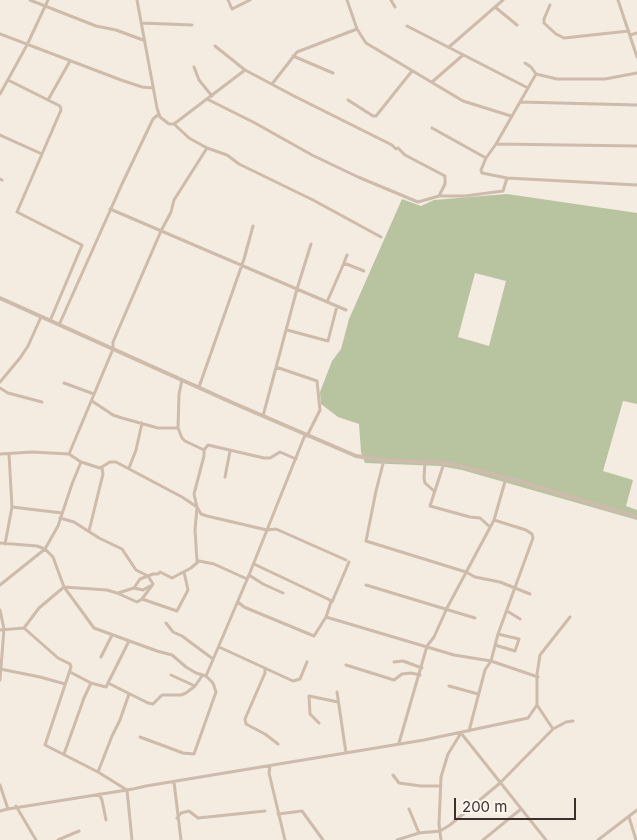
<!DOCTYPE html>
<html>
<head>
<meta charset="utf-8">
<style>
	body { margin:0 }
	#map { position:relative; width:637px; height:840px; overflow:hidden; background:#f4ebe1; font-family:Inter,sans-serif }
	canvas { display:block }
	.scale { position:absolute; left:454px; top:798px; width:122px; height:22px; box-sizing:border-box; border:2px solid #3b302b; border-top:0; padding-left:6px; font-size:15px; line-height:18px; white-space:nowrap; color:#3b302b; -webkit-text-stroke:4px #fbf5ee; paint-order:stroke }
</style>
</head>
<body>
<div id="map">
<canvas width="637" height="840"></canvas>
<div class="scale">200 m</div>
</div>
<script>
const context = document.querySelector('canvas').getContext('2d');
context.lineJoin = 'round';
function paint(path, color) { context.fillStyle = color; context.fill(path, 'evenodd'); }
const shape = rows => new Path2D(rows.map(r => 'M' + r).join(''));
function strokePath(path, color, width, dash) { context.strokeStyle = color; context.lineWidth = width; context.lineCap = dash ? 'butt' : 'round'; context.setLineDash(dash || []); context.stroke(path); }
paint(shape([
	[507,194,637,213,637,404,623,401,603,471,633,480,626,506,637,510,637,520,462,470,440,466,365,463,361,452,359,424,338,417,321,404,320,392,325,379,332,361,341,349,349,319,402,199,421,206,434,200],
	[475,273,506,281,489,346,458,337]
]), '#b8c4a0');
strokePath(shape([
	[30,0,96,26,116,30,143,40],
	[137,0,157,108,160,117,169,124,174,124,245,70],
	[228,0,232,9,250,0],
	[347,0,357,29,366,43,463,101,511,116],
	[391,0,395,7],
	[618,0,637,57],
	[550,5,544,19,544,23,556,34,564,38,629,31],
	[495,7,517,25],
	[141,23,192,25],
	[407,26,528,88],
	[0,34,121,80,142,87,153,88],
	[630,35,637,33],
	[215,46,245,70,294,96,392,145,396,149,398,148,405,155,445,176,445,184,439,196],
	[449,47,503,0],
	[293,56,333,73],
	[525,63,531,67,536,74,557,79,605,79,637,73],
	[194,67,199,80,212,96],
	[536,74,496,144,486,158,481,170,482,173,507,178,637,185],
	[8,80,60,106,61,110,17,212,82,245,50,321],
	[432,82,463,55],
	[272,84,297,52,357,29],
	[0,94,27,45,48,0],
	[207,99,255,123,312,155,358,177,418,202,439,196,465,196,503,191,507,178],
	[48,100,70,61],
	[348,100,373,116,376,116,412,71],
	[520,102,637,105],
	[174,124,189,138,207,148,227,155,239,164,313,200,381,237],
	[432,128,486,158],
	[0,135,42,154],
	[496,144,637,146],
	[0,179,2,180],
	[110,209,346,310],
	[161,231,171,212,174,200,207,148],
	[344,263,347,255],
	[327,302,344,263,364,271],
	[59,325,122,184,153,119,159,114],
	[287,330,328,341,337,306],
	[276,367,317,381,320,410,307,436],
	[182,380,179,394,178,428,182,438,185,441,204,450],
	[0,382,20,358,28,346,41,317],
	[64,383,94,394],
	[199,387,244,259,253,226],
	[0,388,8,393,42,402],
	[92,401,113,415,122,418,158,428,178,428],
	[263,416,297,289,311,244],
	[0,454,32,452,69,454],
	[296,459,280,452,270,458,264,458,208,445,204,450,204,456,194,494,197,507,201,514,207,516,267,530,276,529,346,560],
	[384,460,376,491,366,541,466,572,475,577,500,582,530,594],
	[81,462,100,468,110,462,116,462,182,497,197,507],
	[425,462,424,478,425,483,434,491],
	[444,463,430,506,470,517,480,518,490,527],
	[129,468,136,450,142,423],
	[225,477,230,451],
	[12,507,62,513],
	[197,508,195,530,197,561],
	[60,518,74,522,99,538,122,549,136,570,148,576,153,584],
	[89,531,101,482,103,474,102,468],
	[0,543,37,546,45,549,53,557,64,587,94,628,157,651,172,655,186,667,196,673,206,676,213,683,216,692,194,754,183,753,140,737],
	[5,544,12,507,9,454],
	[249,575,263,584,283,593],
	[0,585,45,549,58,526,72,484,81,462,69,454,113,349,113,342,161,231],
	[366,585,475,618],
	[134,588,143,590,150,586],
	[118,593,134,588,140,579,153,574,158,574,160,572,172,578,191,568,199,561,214,564,247,579],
	[142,599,177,611,188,590,184,572],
	[238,602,244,607,314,636,326,617,331,602,330,600,254,564],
	[332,602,349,562],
	[0,610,4,629,0,680],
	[507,611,520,619],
	[326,617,454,655,491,661,538,677],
	[166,623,173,632,182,636,213,659],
	[24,628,39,608,64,587,107,590,117,593,137,602,142,599,153,584],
	[0,630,24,628,58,658,70,664,71,667,45,745,98,772,127,790,132,840],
	[495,645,515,651,519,639,498,634],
	[219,647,293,681,300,679,307,662],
	[101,657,112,635],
	[394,662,403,661,422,668],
	[346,665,394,680,402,674,411,673,420,675],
	[265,668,265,673,245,719,246,724,265,734,278,744],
	[0,669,40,677,65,684],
	[70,672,91,683,106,687,129,641],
	[171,675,195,686],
	[206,676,249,575,305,435],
	[110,684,148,703,153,704,162,695,181,695,186,693,195,686,202,676],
	[449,686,478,694],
	[337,692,346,753],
	[537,705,553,729],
	[319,723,310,714,309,696,338,702],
	[469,731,485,670,491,661,498,634,533,538,532,534,526,530,494,520],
	[399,743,427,646,434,637,447,608,494,520,506,478],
	[64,754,84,698,91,683],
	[270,766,269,773,285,840],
	[98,772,112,736,120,720,129,694],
	[393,775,399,783,421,786,441,786],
	[174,782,181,840],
	[0,785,8,809,0,811],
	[99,794,102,800,106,820],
	[16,806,36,840],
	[8,809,133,789,146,786,424,740,528,718,537,705,537,674,540,655,570,617],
	[409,809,419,833],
	[278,814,302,811,323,840],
	[629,817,636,840],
	[177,818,181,813,189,811,198,818,265,811],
	[58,840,79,831],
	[397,840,419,833,440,831,450,825,500,783,553,729,566,722,573,721],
	[441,840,439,824,441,777,448,754,461,733,546,840],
	[483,840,521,809],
	[598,840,637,810]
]), '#cdbbac', 3);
strokePath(shape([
	[0,298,233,403,356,456,384,460,444,463,461,466,525,483,637,517]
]), '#cdbbac', 4);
</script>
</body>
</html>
